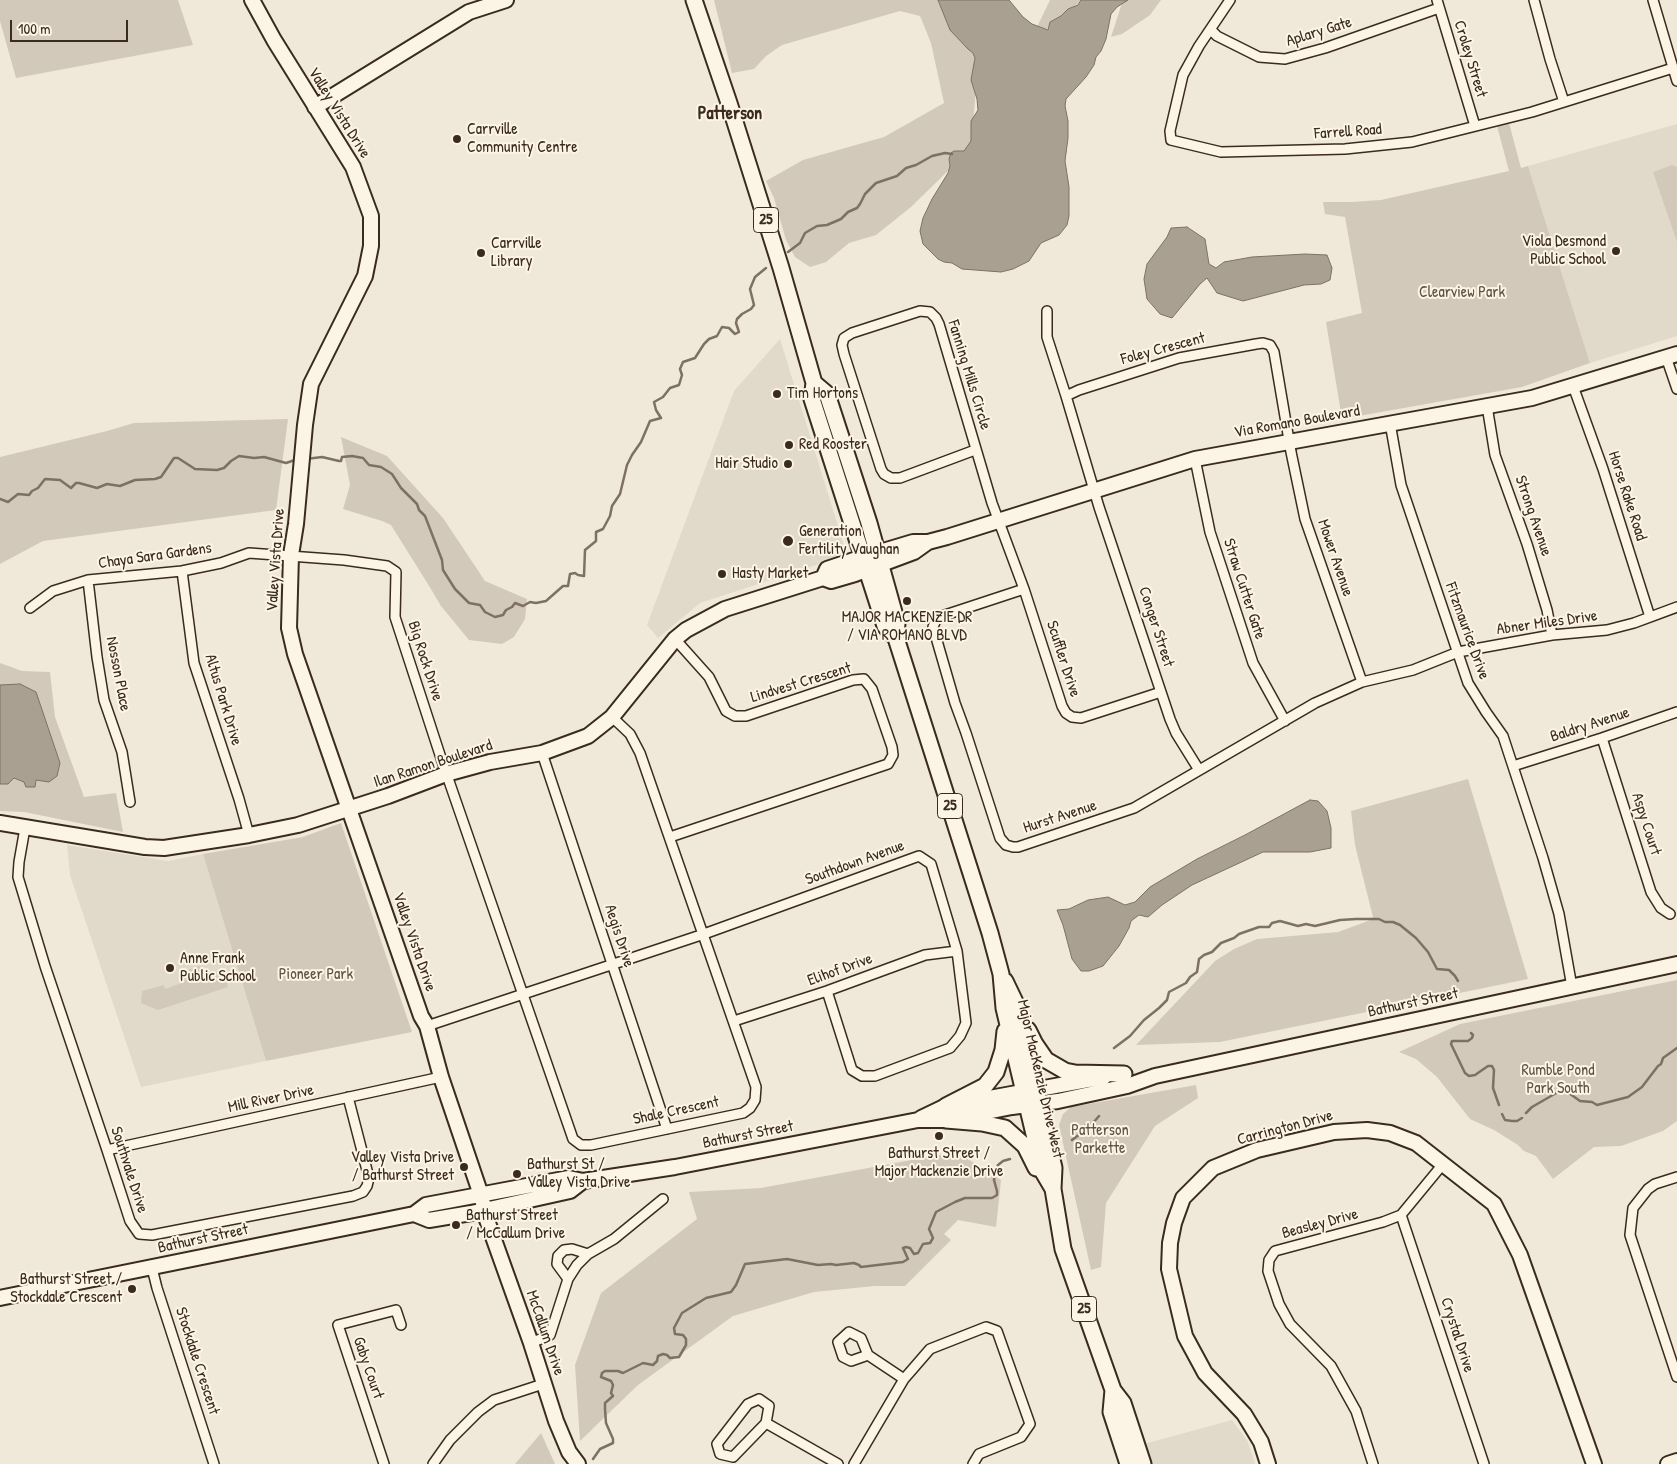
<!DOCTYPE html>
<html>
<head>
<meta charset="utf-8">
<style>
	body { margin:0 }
	#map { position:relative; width:1677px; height:1464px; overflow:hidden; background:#f0e9d9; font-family:"Patrick Hand",sans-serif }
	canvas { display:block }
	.scale { position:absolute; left:10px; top:20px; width:118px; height:22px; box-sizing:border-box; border:2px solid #3b2a1e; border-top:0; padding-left:6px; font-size:15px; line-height:18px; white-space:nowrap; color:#3b2a1e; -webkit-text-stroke:4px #fcf5e5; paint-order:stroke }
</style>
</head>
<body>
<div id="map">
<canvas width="1677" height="1464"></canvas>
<div class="scale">100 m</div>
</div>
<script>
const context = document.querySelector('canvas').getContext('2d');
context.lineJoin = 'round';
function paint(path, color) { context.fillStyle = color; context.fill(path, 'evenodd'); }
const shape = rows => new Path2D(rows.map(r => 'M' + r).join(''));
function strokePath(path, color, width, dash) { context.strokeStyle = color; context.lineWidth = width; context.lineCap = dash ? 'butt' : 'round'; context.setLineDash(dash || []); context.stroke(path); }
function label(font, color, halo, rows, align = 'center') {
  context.font = font + ' "Patrick Hand",sans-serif'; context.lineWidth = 4; context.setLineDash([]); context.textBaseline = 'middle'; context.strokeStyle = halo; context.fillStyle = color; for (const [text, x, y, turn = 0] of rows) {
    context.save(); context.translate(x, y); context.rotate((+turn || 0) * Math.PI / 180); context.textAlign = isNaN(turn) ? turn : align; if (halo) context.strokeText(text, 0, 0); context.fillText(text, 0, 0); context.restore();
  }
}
paint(shape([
	[1677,124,1677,336,1590,363,1528,166],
	[780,339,847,555,700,603,658,638,647,625,734,391],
	[67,845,168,861,203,854,266,1061,141,1087,70,875],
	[1232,1420,1248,1442,1255,1464,1150,1464,1144,1444]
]), '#e1d9c9');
paint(shape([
	[0,0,178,0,193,45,16,78,0,21],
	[714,0,947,0,973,39,976,59,975,101,970,154,953,166,911,207,876,235,849,243,826,262,810,267,795,257,786,240,774,198,766,181,803,160,884,137,944,103,931,43,920,16,900,11,782,45,766,56,754,69,732,73],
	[1050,0,1081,0,1060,21,1045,30,1036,29],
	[1123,0,1161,0,1150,15,1122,34,1111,37],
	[1509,123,1521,168,1528,166,1590,363,1522,387,1342,419,1326,322,1362,313,1345,217,1325,214,1323,202,1351,202,1381,200,1509,171,1497,126],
	[1672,165,1677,167,1677,242,1653,172],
	[288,419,276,510,43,541,0,564,0,457,107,431,134,423],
	[341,437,387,456,443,518,485,581,527,599,525,619,514,637,502,644,469,640,441,606,431,589,391,525,382,521,343,509,350,485],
	[0,663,22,671,50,672,55,717,84,797,116,793,123,832,24,812,0,811],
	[1468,779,1528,979,1220,1042,1136,1045,1215,961,1234,949,1257,939,1338,932,1368,921,1373,917,1355,845,1351,811],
	[341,823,412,1032,266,1061,203,854,303,837],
	[200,966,204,976,223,970,228,987,158,1010,141,1003,142,991,164,985,165,989,185,982,182,972],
	[1677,980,1677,1121,1663,1131,1621,1146,1594,1147,1553,1179,1536,1156,1524,1151,1518,1145,1494,1130,1470,1119,1437,1077,1416,1059,1399,1052,1460,1024],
	[1196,1085,1198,1098,1155,1126,1106,1203,1101,1267,1091,1270,1059,1125,1063,1114,1071,1107],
	[938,1155,963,1156,1001,1180,996,1227,958,1220,944,1234,951,1240,905,1286,875,1286,814,1292,733,1316,638,1385,580,1441,575,1365,601,1293,697,1219,689,1192,761,1188],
	[541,1433,555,1464,515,1464]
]), '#d2c9ba');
const water = shape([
	[938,0,1009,0,1023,17,1032,24,1048,30,1050,22,1061,16,1068,9,1078,5,1081,0,1128,0,1117,7,1111,14,1106,39,1101,51,1096,57,1094,65,1086,77,1066,99,1065,106,1068,121,1068,138,1065,161,1069,187,1069,216,1067,225,1059,235,1041,243,1029,261,1013,269,1001,272,962,269,952,263,944,262,938,259,923,244,920,231,923,218,932,199,948,173,950,166,949,159,951,153,954,151,964,151,971,141,971,121,978,110,977,99,971,80,975,58,973,53,968,49,950,30,938,0],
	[1187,227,1205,239,1209,264,1216,268,1224,262,1252,257,1305,254,1327,255,1332,268,1330,280,1321,284,1304,285,1243,301,1217,293,1207,278,1200,284,1172,318,1160,314,1147,299,1144,279,1147,264,1167,237,1171,228,1187,227],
	[20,684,36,692,60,763,57,776,49,782,36,780,35,787,26,787,24,782,14,778,8,784,0,784,0,685,20,684],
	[1310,800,1318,801,1327,811,1331,828,1331,848,1310,852,1263,852,1192,885,1162,905,1148,917,1139,915,1131,921,1129,928,1119,946,1103,966,1089,971,1081,971,1072,959,1063,925,1057,910,1069,909,1088,900,1108,897,1125,905,1135,902,1150,887,1197,859,1245,835,1310,800]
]);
paint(water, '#aaa091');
strokePath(water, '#7e7163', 1);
strokePath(shape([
	[788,252,800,243,805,233,817,226,827,225,841,219,848,212,857,208,860,204,865,194,876,183,897,176,906,168,916,165,932,156,945,153,952,154],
	[306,459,322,457,339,461,341,461,342,457,352,456,363,458,369,465,381,467,392,474,401,488,417,504,419,510,425,516,442,560,443,570,455,589,469,603,480,605,485,612,495,617,503,615,506,610,512,607,515,603,523,606,530,602,536,603,546,601,563,586,568,586,570,574,575,573,578,575,584,576,585,550,596,541,596,532,603,529,610,516,612,506,620,494,627,465,632,455,641,442,650,421,661,418,656,410,654,402,663,397,670,388,679,385,682,375,680,369,683,362,695,358,704,344,709,339,717,336,722,327,729,328,735,334,739,332,736,323,737,319,742,314,751,309,754,305,750,289,755,277,766,268],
	[0,499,8,502,18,494,29,495,32,491,38,488,45,479,60,480,71,488,76,483,79,483,97,488,107,484,120,486,135,480,155,479,161,477,174,458,178,458,195,469,217,470,224,468,231,461,239,456,254,458,264,457,286,463,298,459],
	[1471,1033,1473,1035,1472,1038,1468,1041,1452,1041,1451,1044,1465,1073,1469,1076,1475,1075,1488,1066,1492,1066,1494,1070,1493,1088,1499,1105],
	[1114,1048,1130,1036,1144,1020,1159,1008,1167,1000,1169,992,1186,983,1190,977,1197,972,1199,959,1204,955,1212,952,1221,943,1234,938,1239,934,1259,927,1269,927,1272,923,1280,921,1298,926,1306,924,1315,926,1340,920,1356,919,1379,919,1385,922,1393,922,1400,925,1416,938,1428,952,1437,969,1449,970,1455,976,1458,981],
	[1526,1113,1532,1107,1558,1092,1566,1091,1580,1101,1592,1102,1597,1105,1628,1097,1642,1087,1658,1066,1661,1064,1663,1058,1677,1048],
	[1502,1114,1505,1120,1512,1121,1517,1121,1522,1118],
	[1072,1140,1084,1131,1086,1125,1093,1123,1099,1116],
	[593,1459,600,1449,613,1443,613,1439,606,1423,605,1409,605,1403,613,1396,611,1393,613,1385,611,1381,601,1377,602,1373,605,1371,618,1371,623,1373,643,1363,653,1365,657,1361,658,1356,663,1354,667,1355,670,1358,679,1357,686,1345,686,1339,683,1335,675,1334,674,1328,682,1313,706,1298,731,1292,736,1285,745,1264,787,1259,818,1265,831,1264,836,1265,854,1263,859,1265,861,1267,903,1262,908,1259,903,1248,906,1247,910,1248,914,1254,918,1253,923,1244,930,1243,933,1238,929,1229,936,1212,955,1202,965,1198,992,1198,997,1195,997,1191,994,1180,995,1172,998,1165,1003,1161,1010,1159]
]), '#7e7163', 2.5);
const street = shape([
	[1230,0,1199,46,1183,75,1170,131,1171,140,1221,152,1345,149,1412,142,1532,112,1673,68],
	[1437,0,1475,126],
	[1534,0,1550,59,1564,102],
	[1653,0,1677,81],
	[1211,30,1217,36,1259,57,1285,59,1325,48,1439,8],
	[1047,311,1047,337,1066,396],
	[1666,357,1677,389],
	[1573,386,1603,469,1650,617],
	[1487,406,1495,455,1527,544,1547,610,1552,635],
	[1390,423,1401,485,1468,683,1486,712,1503,736,1543,858,1559,914,1572,987],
	[975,450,900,478,891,478,884,474,881,469,844,354,842,345,844,338,852,333,920,311,930,312,936,318,939,324,992,503,1024,589,1062,706,1066,713,1072,717,1081,718,1161,692],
	[1195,459,1210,532,1253,663,1285,721],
	[182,571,194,663,239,799,249,835],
	[88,580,97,657,104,700,122,752,130,802],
	[1024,589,942,616,936,620,933,627,955,703,966,733,1000,838,1006,845,1013,847,1018,847,1134,808,1315,703,1362,682,1413,670,1458,652,1552,635,1607,630,1634,623,1677,607],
	[30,608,53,591,88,580,182,571,221,563,249,553,344,560,387,566,396,572,395,617,441,758,573,1139,581,1145,591,1145,743,1113,750,1108,755,1100,756,1087,640,753,630,734,612,717],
	[1602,738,1651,892,1661,908,1670,914],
	[542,753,667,1129],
	[1513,766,1602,738,1677,712],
	[1199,770,1176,733,1170,719,1099,507,1066,396,1079,390,1179,358,1256,344,1263,343,1270,345,1274,352,1291,452,1305,519,1362,682],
	[25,828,19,862,18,877,45,966,107,1150,130,1221,139,1234,152,1235,353,1196,363,1192,367,1186,369,1178,348,1097],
	[670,837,888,764,893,755,892,747,872,689,864,679,853,680,746,716,735,716,726,711,709,677,675,639],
	[734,1021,827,991,925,955,957,951],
	[427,1026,704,934,919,856,931,864,957,951,966,1023,960,1036,950,1048,875,1076,862,1076,852,1070,827,991],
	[107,1150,441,1077],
	[1677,1177,1655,1184,1648,1189,1633,1208,1630,1235,1677,1377],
	[1401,1215,1484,1464],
	[152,1268,157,1288,214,1464],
	[568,1279,557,1264,558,1256,564,1250,572,1249,588,1254],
	[531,1343,550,1335,568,1279,577,1265,588,1254,614,1239,663,1199],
	[868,1355,861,1338,849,1332,838,1342,843,1357,851,1361,868,1355,904,1379],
	[759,1399,769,1406,766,1423,733,1457,720,1454,717,1444,748,1404,759,1399],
	[766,1423,838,1464],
	[384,1464,338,1325,396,1310,401,1325],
	[433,1464,450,1440,478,1412,494,1400,543,1384],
	[854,1464,904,1379,930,1349,986,1327,997,1331,1030,1424,1021,1437,979,1454,973,1464],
	[1373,1464,1356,1411,1331,1366,1290,1324,1279,1304,1268,1271,1269,1260,1275,1251,1383,1222,1401,1215,1443,1164]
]);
const secondary = shape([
	[252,0,274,40,353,167,371,216,371,246,365,276,311,384,305,425,296,524,291,555,289,628,295,654,421,1016,427,1026,441,1077,481,1195,487,1220,531,1343,556,1421,569,1452,578,1464],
	[315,107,469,12,506,0],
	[823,578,827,569,863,557,913,542,928,542,947,537,1195,459,1532,398,1677,354],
	[0,823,145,847,164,848,249,835,298,825,388,796,446,774,490,762,542,753,588,736,612,717,675,639,686,630,725,609,823,578,831,581,855,574,914,552,928,542],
	[921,1118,946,1106,1104,1077],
	[414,1214,429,1220,471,1213,570,1191,583,1181],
	[0,1298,414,1214,426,1205,569,1178,583,1181,675,1167,918,1120,946,1120,1012,1107,1058,1101,1127,1086,1155,1076,1677,964],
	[1268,1464,1261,1442,1244,1414,1205,1373,1185,1336,1169,1269,1170,1243,1174,1223,1183,1198,1213,1168,1257,1150,1334,1132,1367,1130,1390,1133,1416,1143,1494,1204,1520,1255,1594,1464],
	[1668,1464,1677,1461]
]);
const primary = shape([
	[694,0,729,103,781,268,814,383,812,399,885,626,896,638],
	[814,383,827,394,869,523,897,623,896,638,990,933,1001,974,1004,1008,1043,1172,1053,1189],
	[1005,981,1016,1004,1054,1168,1053,1189,1063,1249,1113,1390,1123,1403,1143,1464],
	[1028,1030,1035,1044,1046,1060,1065,1071,1075,1073,1124,1074],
	[946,1106,985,1086,996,1072,1003,1050,1005,1031],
	[946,1120,982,1123,1005,1128,1025,1146,1036,1168],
	[1113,1390,1111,1412,1128,1464]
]);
strokePath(street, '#3b2a1e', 12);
strokePath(secondary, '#3b2a1e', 18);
strokePath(primary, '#3b2a1e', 19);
strokePath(street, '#fcf5e5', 9);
strokePath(secondary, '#fcf5e5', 14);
strokePath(primary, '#fcf5e5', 15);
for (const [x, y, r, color] of [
	[457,139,5,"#3b2a1e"],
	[1616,251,5,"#3b2a1e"],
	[481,253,5,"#3b2a1e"],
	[777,394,5,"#3b2a1e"],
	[789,445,5,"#3b2a1e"],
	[788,464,5,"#3b2a1e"],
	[788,541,6,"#3b2a1e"],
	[722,574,5,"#3b2a1e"],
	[907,601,5,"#3b2a1e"],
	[170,968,5,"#3b2a1e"],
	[939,1136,5,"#3b2a1e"],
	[464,1167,5,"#3b2a1e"],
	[517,1174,5,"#3b2a1e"],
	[456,1225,5,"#3b2a1e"],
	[132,1289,5,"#3b2a1e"]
]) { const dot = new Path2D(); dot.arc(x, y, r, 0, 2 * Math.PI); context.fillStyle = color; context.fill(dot); strokePath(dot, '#fcf5e5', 2); }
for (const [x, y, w] of [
	[766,220,25],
	[950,806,25],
	[1084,1309,25]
]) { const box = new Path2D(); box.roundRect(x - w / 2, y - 12.5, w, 25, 4); context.fillStyle = '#fcf5e5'; context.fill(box); strokePath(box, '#3b2a1e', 1); }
label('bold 15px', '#3b2a1e', null, [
	["25",766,220],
	["25",950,806],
	["25",1084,1309]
]);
label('16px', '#3b2a1e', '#fcf5e5', [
	["Aplary Gate",1319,32,-17],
	["Croley Street",1470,59,73],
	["Valley Vista Drive",339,113,58],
	["Farrell Road",1348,132,-4],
	["Foley Crescent",1163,349,-15],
	["Fanning Mills Circle",969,375,73],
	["Via Romano Boulevard",1297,422,-10],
	["Horse Rake Road",1627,496,72],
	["Strong Avenue",1533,516,71],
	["Chaya Sara Gardens",155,556,-8],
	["Mower Avenue",1335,558,71],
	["Valley Vista Drive",276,560,-86],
	["Straw Cutter Gate",1244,589,72],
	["Abner Miles Drive",1547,623,-8],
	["Conger Street",1156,627,72],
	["Fitzmaurice Drive",1467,631,70],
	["Scuffler Drive",1063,659,72],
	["Big Rock Drive",425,661,72],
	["Nosson Place",118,674,79],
	["Lindvest Crescent",801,683,-17],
	["Altus Park Drive",223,700,73],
	["Baldry Avenue",1590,725,-18],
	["Ilan Ramon Boulevard",433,764,-18],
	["Hurst Avenue",1060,817,-18],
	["Aspy Court",1646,824,72],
	["Southdown Avenue",855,863,-20],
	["Aegis Drive",619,936,72],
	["Valley Vista Drive",414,942,71],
	["Elihof Drive",840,970,-20],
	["Bathurst Street",1413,1003,-12],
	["Major MacKenzie Drive West",1040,1079,77],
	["Mill River Drive",271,1099,-12],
	["Shale Crescent",676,1111,-12],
	["Carrington Drive",1285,1128,-15],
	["Bathurst Street",748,1135,-11],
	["Southvale Drive",129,1170,72],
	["Beasley Drive",1320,1224,-15],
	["Bathurst Street",203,1239,-12],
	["McCallum Drive",545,1333,71],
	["Crystal Drive",1457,1335,72],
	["Stockdale Crescent",197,1361,72],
	["Gaby Court",368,1368,71]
]);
label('16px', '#3b2a1e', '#fcf5e5', [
	["Carrville",467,130],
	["Community Centre",467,148],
	["Viola Desmond",1606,242,"right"],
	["Public School",1606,260,"right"],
	["Carrville",491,244],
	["Library",491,262],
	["Tim Hortons",787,394],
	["Red Rooster",799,445],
	["Hair Studio",778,464,"right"],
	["Generation",799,532],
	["Fertility Vaughan",799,550],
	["Hasty Market",732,574],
	["MAJOR MACKENZIE DR",907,618,"center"],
	["/ VIA ROMANO BLVD",907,636,"center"],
	["Anne Frank",180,959],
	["Public School",180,977],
	["Bathurst Street /",939,1154,"center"],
	["Major Mackenzie Drive",939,1172,"center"],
	["Valley Vista Drive",454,1158,"right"],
	["/ Bathurst Street",454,1176,"right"],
	["Bathurst St /",527,1165],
	["Valley Vista Drive",527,1183],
	["Bathurst Street",466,1216],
	["/ McCallum Drive",466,1234],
	["Bathurst Street /",122,1280,"right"],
	["Stockdale Crescent",122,1298,"right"]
], 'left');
label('16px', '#615245', '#fcf5e5', [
	["Clearview Park",1462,293],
	["Pioneer Park",316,975],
	["Rumble Pond",1558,1071],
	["Park South",1558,1089],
	["Patterson",1100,1131],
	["Parkette",1100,1149]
]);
label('bold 18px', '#3b2a1e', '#fcf5e5', [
	["Patterson",730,114]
]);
</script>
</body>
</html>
